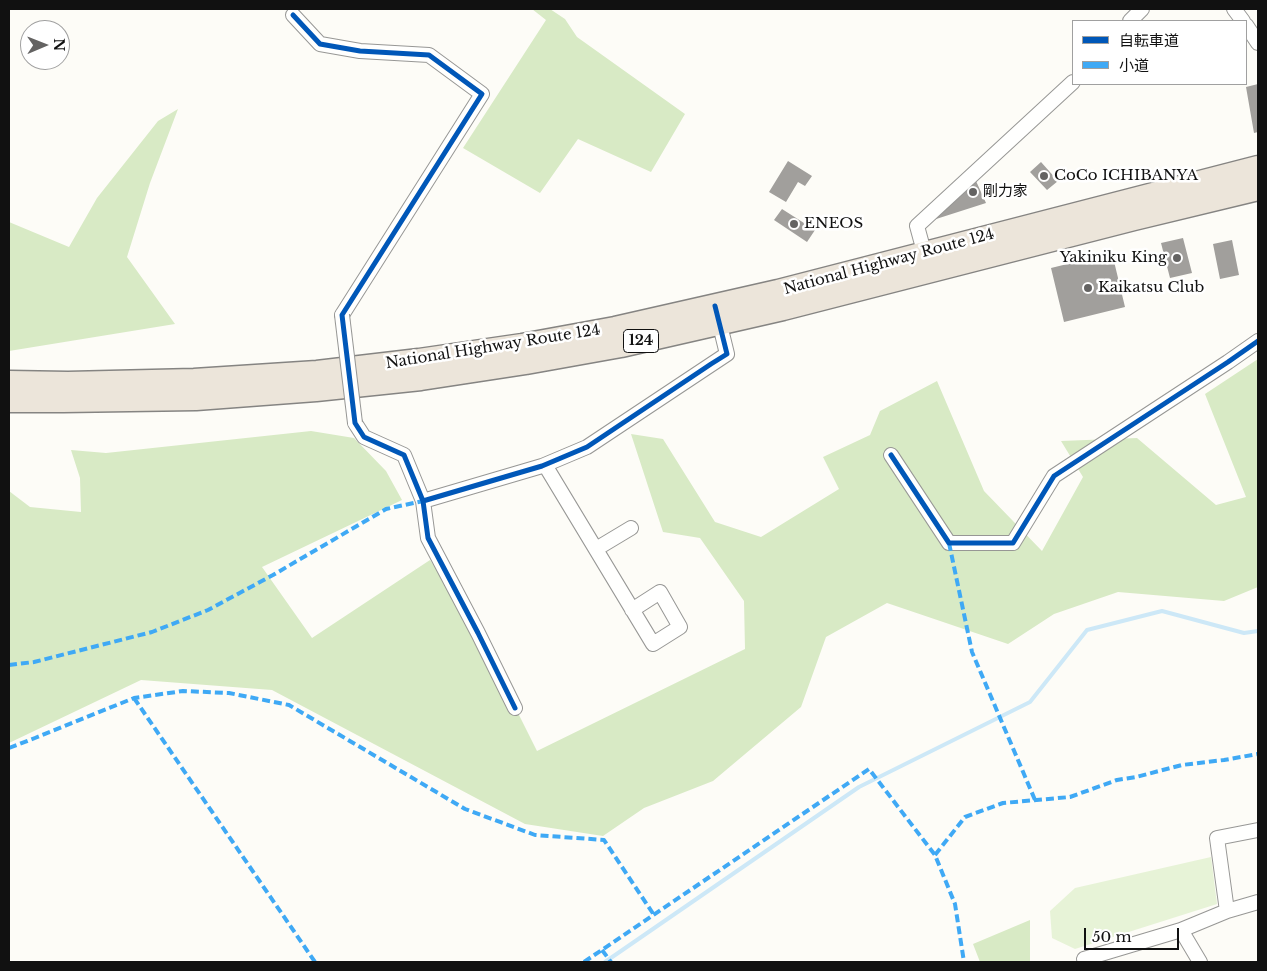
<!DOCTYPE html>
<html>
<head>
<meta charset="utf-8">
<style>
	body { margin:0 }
	#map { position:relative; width:1267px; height:971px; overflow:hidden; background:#fdfcf7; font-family:"Libre Baskerville","Noto Sans JP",serif }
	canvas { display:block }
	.frame { position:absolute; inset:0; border:10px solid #111; pointer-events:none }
	.legend { position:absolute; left:1072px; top:20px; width:175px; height:65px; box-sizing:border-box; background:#fff; border:1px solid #a0a0a0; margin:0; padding:6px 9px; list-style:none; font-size:15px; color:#111 }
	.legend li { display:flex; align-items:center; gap:10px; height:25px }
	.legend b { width:25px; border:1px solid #a0a0a0 }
	.north { position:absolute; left:20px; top:20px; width:50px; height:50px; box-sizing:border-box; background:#fff; border:1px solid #a0a0a0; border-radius:50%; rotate:89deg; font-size:14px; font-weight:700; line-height:20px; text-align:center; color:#111 }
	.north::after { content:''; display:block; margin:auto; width:18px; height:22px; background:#646362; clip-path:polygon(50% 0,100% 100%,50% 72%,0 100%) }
	.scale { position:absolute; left:1084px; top:928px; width:95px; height:22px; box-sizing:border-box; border:2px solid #111; border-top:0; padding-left:6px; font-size:15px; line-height:18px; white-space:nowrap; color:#111; -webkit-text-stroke:4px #fff; paint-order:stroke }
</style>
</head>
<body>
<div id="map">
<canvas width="1267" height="971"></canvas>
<div class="frame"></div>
<ul class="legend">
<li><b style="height:6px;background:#0057b8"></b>自転車道</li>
<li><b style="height:6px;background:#3fa9f5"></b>小道</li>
</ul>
<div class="north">N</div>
<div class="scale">50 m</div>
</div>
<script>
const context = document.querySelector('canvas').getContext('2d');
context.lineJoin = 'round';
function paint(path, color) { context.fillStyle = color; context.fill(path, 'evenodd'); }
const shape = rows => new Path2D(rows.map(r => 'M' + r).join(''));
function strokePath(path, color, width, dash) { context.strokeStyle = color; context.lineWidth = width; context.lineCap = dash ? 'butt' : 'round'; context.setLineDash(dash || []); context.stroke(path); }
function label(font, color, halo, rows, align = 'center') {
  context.font = font + ' "Libre Baskerville","Noto Sans JP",serif'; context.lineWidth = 5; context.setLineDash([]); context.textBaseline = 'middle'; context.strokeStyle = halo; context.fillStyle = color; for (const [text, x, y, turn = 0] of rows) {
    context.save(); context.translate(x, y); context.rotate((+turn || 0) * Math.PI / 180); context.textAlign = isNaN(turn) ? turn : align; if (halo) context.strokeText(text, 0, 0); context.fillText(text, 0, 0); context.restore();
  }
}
paint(shape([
	[1211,857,1217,904,1075,949,1052,938,1050,911,1075,888]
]), '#e7f3d7');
paint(shape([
	[532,9,550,9,565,19,577,37,685,114,651,172,578,139,540,193,463,148,546,20],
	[178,109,150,183,127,257,175,324,9,351,9,222,69,247,97,198,158,121],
	[1258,359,1258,587,1224,601,1118,592,1054,614,1008,644,887,603,826,637,801,707,713,781,644,808,603,836,525,824,272,690,141,680,9,743,9,491,30,507,81,512,80,478,71,450,106,453,311,431,354,438,386,471,402,500,262,567,312,638,430,560,472,621,537,751,745,649,744,601,700,538,663,532,631,434,663,439,715,522,761,537,839,489,823,457,870,435,880,411,937,381,984,491,1042,551,1083,477,1061,441,1137,438,1216,505,1246,497,1205,394],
	[1030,920,1030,962,980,962,973,944]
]), '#d8eac5');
strokePath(shape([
	[605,962,859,787,1030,702,1087,630,1162,611,1244,633,1258,631]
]), '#cde8f7', 4);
paint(shape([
	[1258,84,1258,132,1254,133,1246,87],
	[788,161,812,176,805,186,798,182,786,202,769,192],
	[1041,162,1058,181,1047,190,1030,172],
	[976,181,986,203,933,220],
	[782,209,815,230,807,242,774,220],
	[1183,238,1192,273,1170,278,1161,243],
	[1232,240,1239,275,1220,279,1213,244],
	[1112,253,1125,307,1064,322,1051,268]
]), '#a19f9c');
const minor = shape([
	[1234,9,1243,21],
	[293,15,320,44,360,51,429,55,482,94,342,315],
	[1130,21,1142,9],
	[1246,25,1258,43],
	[926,259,917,226,1073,82],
	[355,423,364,437,404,455,423,501],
	[891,455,949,543,1013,543,1054,476,1228,362,1258,341],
	[545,465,653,644,680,627,660,592,632,610],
	[596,549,631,528],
	[515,708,478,633,428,538,423,501,542,466,587,447,727,354,718,317],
	[1227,911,1217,838,1258,830],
	[1181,930,1200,962],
	[1086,962,1084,959,1181,930,1227,911,1258,902]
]);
const trunk = shape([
	[9,382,68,383,194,380,317,372,419,360,522,345,615,328,778,291,1258,167],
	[9,401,63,401,196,399,316,390,421,379,526,363,621,346,783,309,1134,219,1258,189]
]);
strokePath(minor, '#979795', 16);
strokePath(trunk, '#858482', 25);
strokePath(minor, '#fffffe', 14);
strokePath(trunk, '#ece5da', 22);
const minorBridge = shape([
	[342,315,355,423]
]);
strokePath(minorBridge, '#979795', 16, []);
strokePath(minorBridge, '#fffffe', 14);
strokePath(shape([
	[949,543,972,652,1035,800],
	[9,665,34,662,152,632,208,610,273,575,386,509,423,501],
	[134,698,315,962],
	[9,748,35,738,134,698,183,691,229,693,289,705,465,809,535,835,604,840,654,915],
	[935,855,965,817,1003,803,1070,797,1117,780,1136,777,1182,765,1224,760,1258,754],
	[602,950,611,962],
	[584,962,869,769,935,855,955,904,964,962]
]), '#3fa9f5', 4, [8, 4]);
strokePath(shape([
	[293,15,320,44,360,51,429,55,482,94,342,315,355,423,364,437,404,455,423,501],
	[891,455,949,543,1013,543,1054,476,1228,362,1258,341],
	[515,708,478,633,428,538,423,501,542,466,587,447,711,364,727,354,715,306]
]), '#0057b8', 5);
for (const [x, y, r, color] of [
	[1044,176,5,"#646362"],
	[973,192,5,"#646362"],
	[794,224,5,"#646362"],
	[1177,258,5,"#646362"],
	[1088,288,5,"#646362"]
]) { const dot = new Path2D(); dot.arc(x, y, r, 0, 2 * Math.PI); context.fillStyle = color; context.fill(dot); strokePath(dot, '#fff', 2); }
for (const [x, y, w] of [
	[641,341,35]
]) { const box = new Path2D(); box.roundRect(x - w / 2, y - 11.5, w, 23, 4); context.fillStyle = '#fff'; context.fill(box); strokePath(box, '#111', 1); }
label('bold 14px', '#111', null, [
	["124",641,341]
]);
label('15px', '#111', '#fff', [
	["CoCo ICHIBANYA",1054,176],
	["剛力家",983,192],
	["ENEOS",804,224],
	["Yakiniku King",1167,258,"right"],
	["Kaikatsu Club",1098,288]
], 'left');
label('15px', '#111', '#fff', [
	["National Highway Route 124",889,262,-15],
	["National Highway Route 124",493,347,-9]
]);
</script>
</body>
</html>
